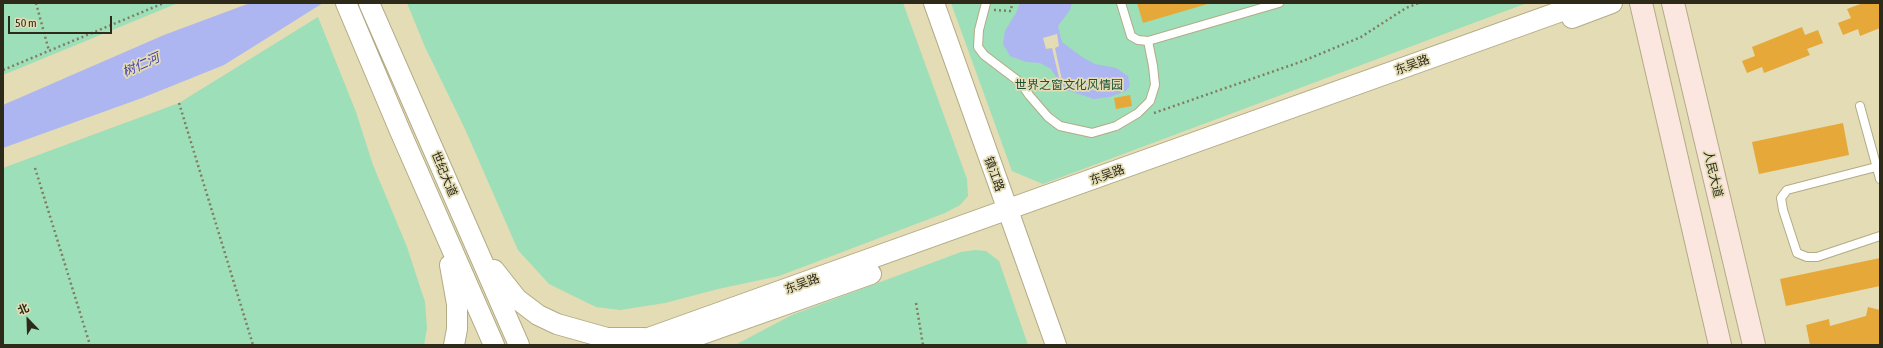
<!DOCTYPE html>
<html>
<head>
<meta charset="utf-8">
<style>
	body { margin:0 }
	#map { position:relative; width:1883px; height:348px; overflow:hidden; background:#e3dcb4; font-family:"Asap Condensed","Noto Sans SC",sans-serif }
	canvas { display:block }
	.frame { position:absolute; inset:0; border:4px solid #2d2a1a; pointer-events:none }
	.north { position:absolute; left:8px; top:300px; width:40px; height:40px; -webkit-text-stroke:3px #e3dcb4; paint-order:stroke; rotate:337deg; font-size:11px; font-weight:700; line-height:16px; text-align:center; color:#2d2a1a }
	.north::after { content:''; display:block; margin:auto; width:14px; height:18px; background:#2d2a1a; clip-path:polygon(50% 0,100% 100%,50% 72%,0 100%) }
	.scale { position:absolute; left:8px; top:16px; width:104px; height:18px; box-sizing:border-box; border:2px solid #2d2a1a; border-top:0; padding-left:5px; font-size:12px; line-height:14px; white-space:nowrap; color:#2d2a1a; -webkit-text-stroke:3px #e3dcb4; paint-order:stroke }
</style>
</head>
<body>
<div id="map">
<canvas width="1883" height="348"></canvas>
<div class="frame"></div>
<div class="north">北</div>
<div class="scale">50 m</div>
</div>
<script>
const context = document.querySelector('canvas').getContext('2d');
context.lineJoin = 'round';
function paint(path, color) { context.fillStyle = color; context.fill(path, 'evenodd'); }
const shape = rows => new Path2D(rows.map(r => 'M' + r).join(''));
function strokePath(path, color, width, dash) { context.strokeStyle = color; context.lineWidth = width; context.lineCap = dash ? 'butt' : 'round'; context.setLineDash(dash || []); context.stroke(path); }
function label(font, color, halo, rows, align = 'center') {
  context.font = font + ' "Asap Condensed","Noto Sans SC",sans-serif'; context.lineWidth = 3.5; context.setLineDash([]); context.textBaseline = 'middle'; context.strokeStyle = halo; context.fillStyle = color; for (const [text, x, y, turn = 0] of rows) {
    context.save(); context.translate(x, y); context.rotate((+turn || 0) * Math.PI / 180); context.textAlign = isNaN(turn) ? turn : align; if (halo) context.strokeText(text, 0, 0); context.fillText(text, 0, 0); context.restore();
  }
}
paint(shape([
	[3,3,178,3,3,75],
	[407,3,903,3,967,179,968,196,960,205,945,213,779,276,718,289,665,303,620,310,596,307,549,284,518,250,465,129,425,47],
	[951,3,1527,3,1043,184,1012,171],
	[318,17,356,112,373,165,407,247,425,302,427,328,424,345,3,345,3,168,179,103],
	[975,250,986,251,999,261,1028,345,735,345,792,315,961,252]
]), '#9cdfb8');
paint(shape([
	[250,3,323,3,224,65,142,98,3,148,3,105,164,35],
	[1020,3,1072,3,1070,10,1058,26,1062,42,1082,57,1095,64,1116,68,1128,76,1130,86,1126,91,1110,97,1094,99,1064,89,1051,69,1040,63,1026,62,1010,56,1003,44,1005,31,1016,13]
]), '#aeb6f1');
paint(shape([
	[1057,34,1059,46,1055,48,1064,89,1062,90,1052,48,1046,49,1043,38]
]), '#e3dcb4');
paint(shape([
	[1137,3,1211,3,1143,23],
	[1863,3,1880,3,1880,28,1860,36,1858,29,1843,35,1838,23,1851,18,1847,9],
	[1802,27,1805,35,1818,30,1823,43,1807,49,1810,55,1764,73,1762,67,1747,73,1742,61,1755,56,1752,47],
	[1130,95,1132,106,1116,109,1114,98],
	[1843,123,1849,155,1759,174,1752,142],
	[1880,258,1880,286,1786,306,1780,279],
	[1868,307,1880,310,1880,345,1810,345,1806,325,1829,319,1830,326,1866,316]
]), '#e5a839');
const service = shape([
	[986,3,979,30,978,47,984,55,1021,83,1029,95,1048,117,1060,126,1092,133,1116,126,1138,113,1150,101,1155,85,1153,66,1148,41],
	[1121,3,1131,36,1138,40,1148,41,1279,3],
	[1860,106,1880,179],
	[1880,166,1787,190,1781,198,1783,210,1797,253,1807,257,1817,257,1880,236]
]);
const tertiary = shape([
	[346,3,400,131,494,345],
	[369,3,519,345],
	[934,3,1056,345],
	[1572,18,1612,3],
	[450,265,457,304,457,329,454,345],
	[494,270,517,299,538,315,557,324,607,338,644,338],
	[629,345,1584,3],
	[671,345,871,274]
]);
const secondary = shape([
	[1641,3,1720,345],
	[1673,3,1754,345]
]);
strokePath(service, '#b3ab85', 10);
strokePath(tertiary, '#b3ab85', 22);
strokePath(secondary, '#b3ab85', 24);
strokePath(shape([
	[36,3,49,51],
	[994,10,1011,11,1012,3],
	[3,70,164,3],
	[179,103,253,345],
	[1154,113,1303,61,1361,37,1406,8,1419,3],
	[35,168,90,345],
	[916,303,923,345]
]), '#827d62', 2.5, [2, 3]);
strokePath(service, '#fff', 8);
strokePath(tertiary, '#fff', 20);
strokePath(secondary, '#fce7e0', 22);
label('12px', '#2d2a1a', '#e3dcb4', [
	["东吴路",1412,65,-20],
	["世纪大道",444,174,67],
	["镇江路",994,174,70],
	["人民大道",1713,174,77],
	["东吴路",1107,175,-20],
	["东吴路",802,284,-20]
]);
label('12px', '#205137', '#e3dcb4', [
	["世界之窗文化风情园",1069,85]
]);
label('italic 13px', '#4643b1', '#e3dcb4', [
	["树仁河",141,65,-24]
]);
</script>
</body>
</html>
